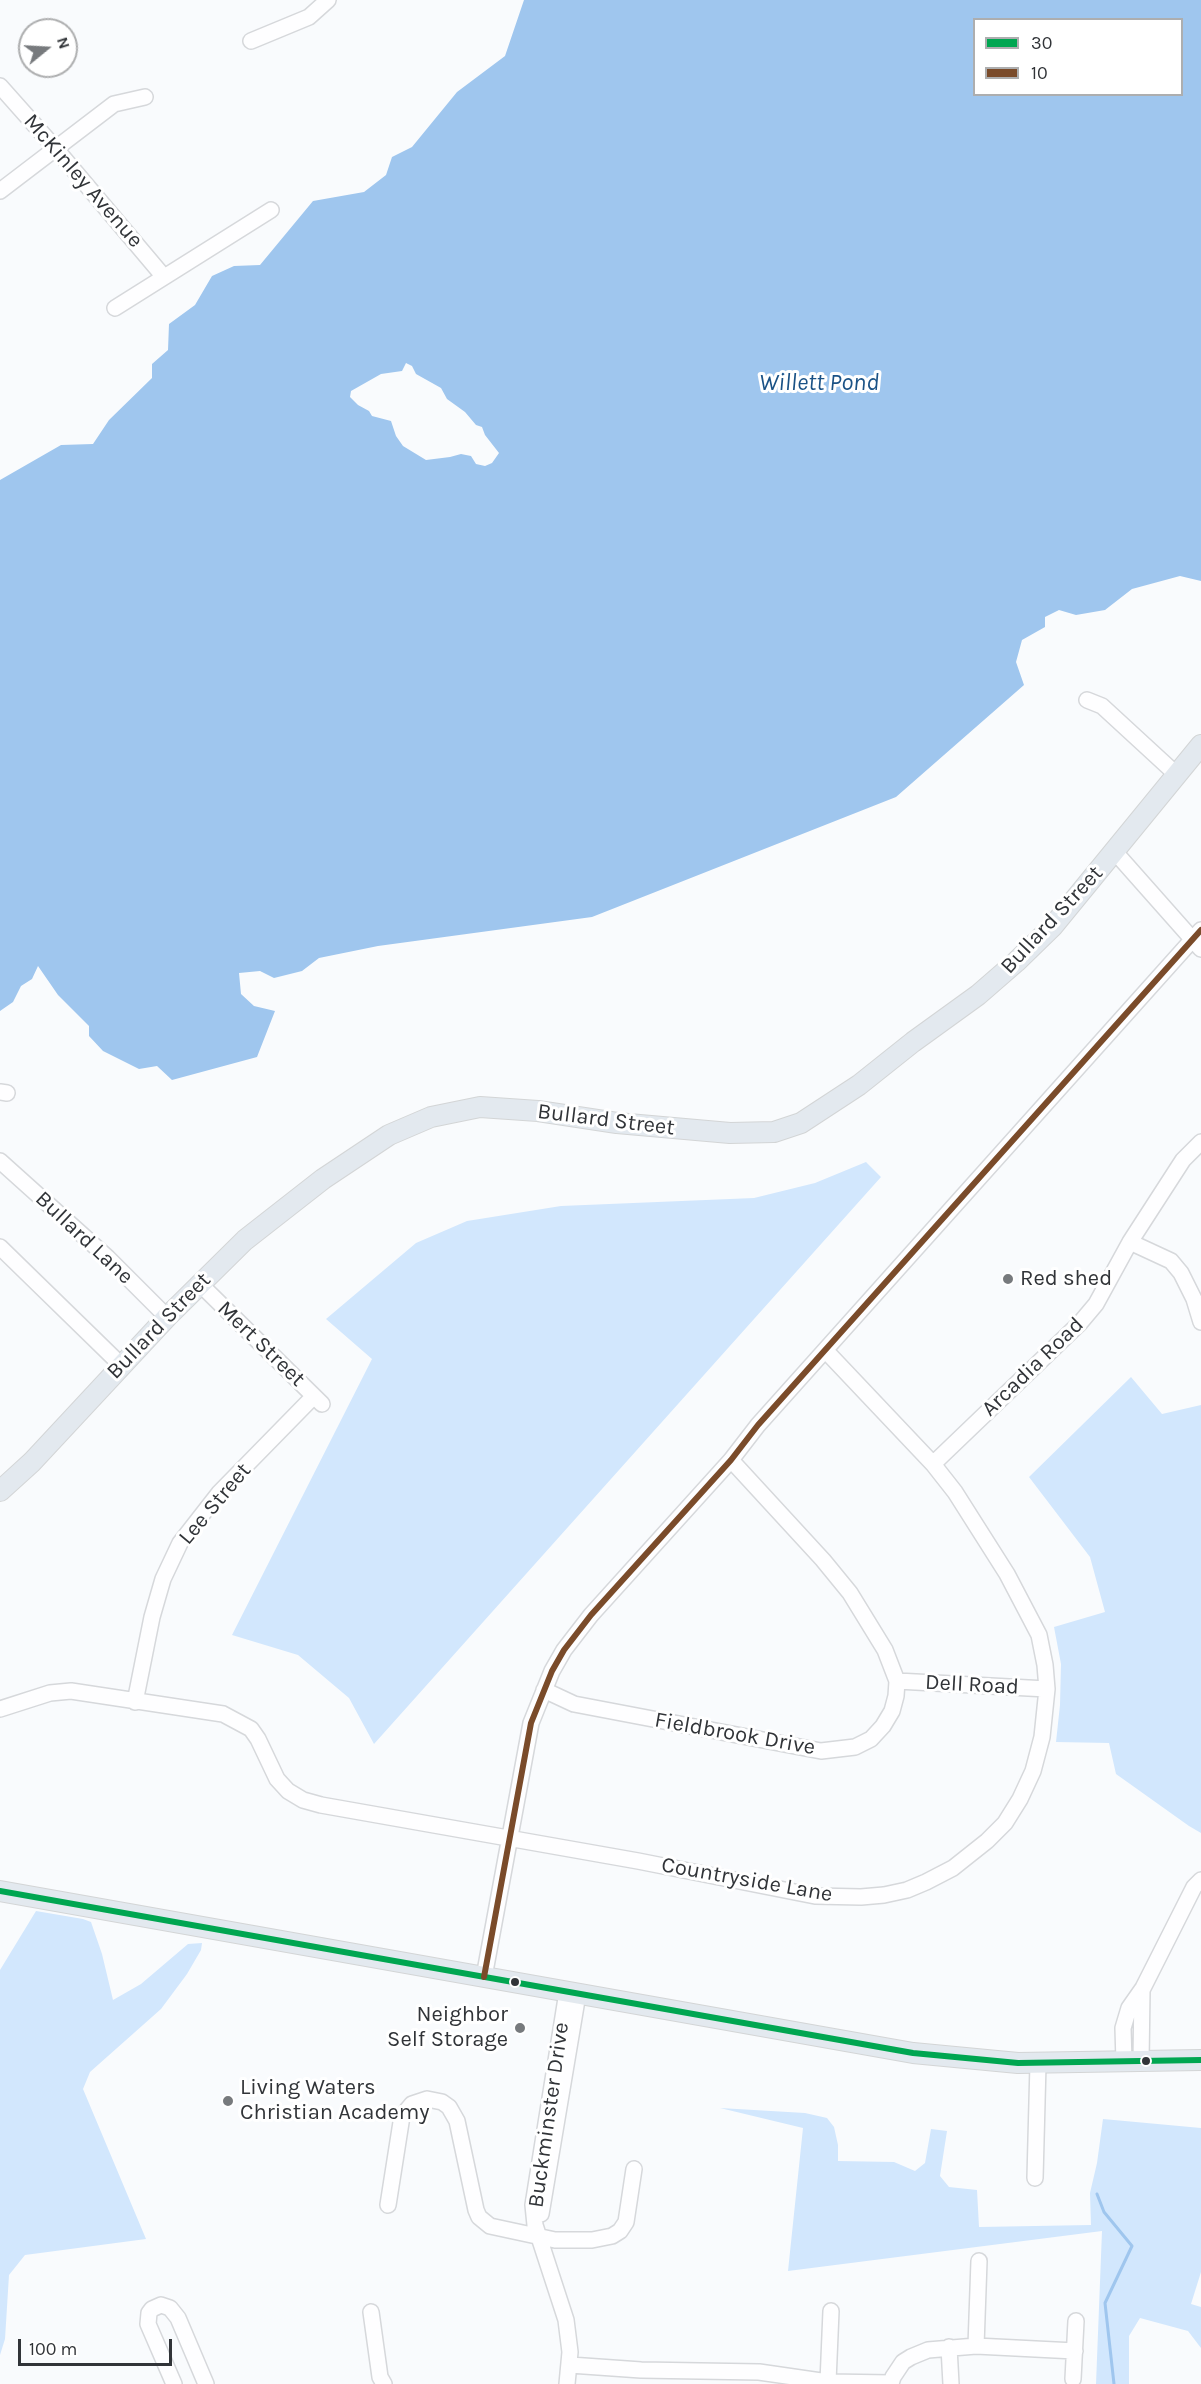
<!DOCTYPE html>
<html>
<head>
<meta charset="utf-8">
<style>
	body { margin:0 }
	#map { position:relative; width:1201px; height:2384px; overflow:hidden; background:#f9fbfd; font-family:Karla,sans-serif }
	canvas { display:block }
	.legend { position:absolute; left:973px; top:18px; width:210px; height:78px; box-sizing:border-box; background:#fff; border:2px solid #adaeaf; margin:0; padding:8px 10px; list-style:none; font-size:18px; color:#313438 }
	.legend li { display:flex; align-items:center; gap:12px; height:30px }
	.legend b { width:30px; border:2px solid #adaeaf }
	.north { position:absolute; left:18px; top:18px; width:60px; height:60px; box-sizing:border-box; background:#fff; border:2px solid #adaeaf; border-radius:50%; rotate:72deg; font-size:16px; font-weight:700; line-height:24px; text-align:center; color:#313438 }
	.north::after { content:''; display:block; margin:auto; width:21px; height:27px; background:#777a7d; clip-path:polygon(50% 0,100% 100%,50% 72%,0 100%) }
	.scale { position:absolute; left:18px; top:2339px; width:154px; height:27px; box-sizing:border-box; border:3px solid #313438; border-top:0; padding-left:8px; font-size:18px; line-height:21px; white-space:nowrap; color:#313438; -webkit-text-stroke:4px #fff; paint-order:stroke }
</style>
</head>
<body>
<div id="map">
<canvas width="1201" height="2384"></canvas>
<ul class="legend">
<li><b style="height:8px;background:#00a651"></b>30</li>
<li><b style="height:8px;background:#7a4b2a"></b>10</li>
</ul>
<div class="north">N</div>
<div class="scale">100 m</div>
</div>
<script>
const context = document.querySelector('canvas').getContext('2d');
context.lineJoin = 'round';
function paint(path, color) { context.fillStyle = color; context.fill(path, 'evenodd'); }
const shape = rows => new Path2D(rows.map(r => 'M' + r).join(''));
function strokePath(path, color, width, dash) { context.strokeStyle = color; context.lineWidth = width; context.lineCap = dash ? 'butt' : 'round'; context.setLineDash(dash || []); context.stroke(path); }
function label(font, color, halo, rows, align = 'center') {
  context.font = font + ' Karla,sans-serif'; context.lineWidth = 6; context.setLineDash([]); context.textBaseline = 'middle'; context.strokeStyle = halo; context.fillStyle = color; for (const [text, x, y, turn = 0] of rows) {
    context.save(); context.translate(x, y); context.rotate((+turn || 0) * Math.PI / 180); context.textAlign = isNaN(turn) ? turn : align; if (halo) context.strokeText(text, 0, 0); context.fillText(text, 0, 0); context.restore();
  }
}
paint(shape([
	[866,1162,881,1177,374,1744,349,1698,298,1655,232,1635,372,1359,326,1319,416,1243,467,1221,561,1206,754,1198,815,1183],
	[1131,1377,1162,1414,1201,1405,1201,1833,1189,1826,1116,1774,1109,1743,1056,1742,1060,1705,1061,1664,1054,1627,1105,1612,1090,1557,1029,1477],
	[36,1911,83,1919,91,1922,102,1954,113,2000,141,1984,188,1944,202,1943,201,1950,187,1974,161,2009,90,2072,83,2089,146,2239,25,2255,9,2275,5,2339,0,2355,0,1970],
	[720,2108,805,2113,827,2118,834,2127,838,2145,838,2161,894,2162,915,2171,925,2163,931,2129,947,2131,940,2176,949,2187,977,2190,979,2227,1091,2225,1090,2193,1097,2163,1103,2119,1201,2128,1201,2272,1191,2304,1201,2307,1201,2348,1188,2331,1140,2318,1129,2336,1129,2384,1096,2384,1102,2231,788,2271,803,2128]
]), '#d2e7fd');
paint(shape([
	[524,0,1201,0,1201,581,1180,576,1132,589,1105,610,1076,615,1059,610,1045,617,1045,627,1022,640,1016,662,1024,685,896,797,592,917,378,946,319,958,302,971,274,978,260,971,239,973,241,994,254,1006,275,1011,257,1057,172,1080,157,1066,139,1069,103,1051,89,1036,89,1026,58,995,38,966,32,979,21,986,13,1002,0,1011,0,480,61,445,93,444,109,420,152,378,152,364,168,350,169,324,195,305,212,276,234,266,260,265,313,201,364,192,386,175,392,157,412,147,457,92,505,56],
	[974,20,1182,20,1182,94,974,94],
	[406,363,412,366,416,374,441,388,447,399,465,412,476,425,482,427,485,435,499,453,492,463,485,466,476,464,471,456,461,454,450,457,426,460,403,446,396,436,391,421,372,416,369,411,358,405,350,397,351,391,381,374,402,371]
]), '#9fc6ee');
strokePath(shape([
	[1097,2194,1104,2212,1132,2246,1105,2303,1114,2384]
]), '#9fc6ee', 3);
const minor = shape([
	[251,41,309,17,328,0],
	[0,86,56,149,164,277],
	[0,191,114,104,145,97],
	[115,308,271,210],
	[1087,700,1102,706,1177,775],
	[1115,852,1201,949],
	[0,1092,7,1093],
	[0,1161,108,1258,167,1317],
	[1130,1242,1171,1261,1181,1273,1194,1299,1201,1322],
	[0,1247,121,1365],
	[199,1283,322,1404],
	[933,1464,1080,1323,1096,1304,1130,1242,1183,1160,1201,1142],
	[897,1681,1047,1689],
	[544,1690,574,1704,821,1751,855,1747,871,1739,883,1726,892,1711,896,1696,897,1681,885,1650,850,1593,823,1560,731,1460],
	[135,1702,152,1617,163,1579,180,1543,219,1493,314,1396],
	[0,1709,50,1693,71,1691,223,1714,251,1729,258,1739,277,1779,288,1791,303,1800,321,1805,638,1861,815,1896,861,1897,884,1895,907,1890,926,1882,953,1868,987,1841,1005,1823,1020,1799,1033,1771,1042,1737,1047,1689,1045,1665,1039,1635,1007,1574,955,1492,933,1464,826,1351],
	[484,1977,531,1723,552,1671,564,1650,591,1615,731,1460,758,1425,1201,930],
	[567,1992,533,2205,535,2225,566,2320,570,2352,567,2384],
	[1124,2062,1123,2028,1129,2008,1143,1988,1194,1887,1201,1880],
	[1141,2062,1142,1990],
	[1035,2178,1038,2064],
	[388,2205,402,2116,412,2104,427,2099,442,2102,449,2107,457,2121,476,2210,479,2217,490,2226,555,2240,592,2240,612,2236,620,2231,626,2222,634,2169],
	[541,2214,578,1994],
	[371,2312,380,2377,384,2384],
	[976,2346,979,2261],
	[949,2347,951,2384],
	[570,2365,641,2370,759,2372,828,2382,891,2383],
	[1073,2379,1076,2321],
	[828,2382,831,2311],
	[174,2384,148,2324,149,2313,152,2309,161,2305,170,2308,178,2318,206,2384],
	[891,2384,893,2377,903,2362,911,2357,928,2350,976,2346,1075,2351]
]);
const major = shape([
	[0,1491,32,1462,167,1317,245,1240,323,1179,389,1135,431,1117,480,1107,538,1111,617,1123,730,1133,774,1132,801,1123,859,1085,913,1042,978,995,1016,962,1053,926,1201,745],
	[0,1891,913,2053,1018,2063,1201,2060]
]);
strokePath(minor, '#d6d8db', 18);
strokePath(major, '#d3d5d6', 22);
strokePath(minor, '#fefeff', 15);
strokePath(major, '#e3e9ef', 20);
strokePath(shape([
	[0,1891,913,2053,1018,2063,1201,2060]
]), '#00a651', 6);
strokePath(shape([
	[484,1977,531,1723,552,1671,564,1650,591,1615,731,1460,758,1425,1201,930]
]), '#7a4b2a', 6);
for (const [x, y, r, color] of [
	[1008,1279,6,"#777a7d"],
	[515,1982,5,"#313438"],
	[520,2028,6,"#777a7d"],
	[1146,2061,5,"#313438"],
	[228,2101,6,"#777a7d"]
]) { const dot = new Path2D(); dot.arc(x, y, r, 0, 2 * Math.PI); context.fillStyle = color; context.fill(dot); strokePath(dot, '#fff', 2); }
label('22px', '#313438', '#fff', [
	["McKinley Avenue",83,181,49],
	["Bullard Street",1052,920,-47],
	["Bullard Street",606,1120,7],
	["Bullard Lane",84,1238,43],
	["Bullard Street",159,1326,-46],
	["Mert Street",261,1344,44],
	["Arcadia Road",1033,1367,-44],
	["Lee Street",215,1504,-50],
	["Dell Road",972,1685,3],
	["Fieldbrook Drive",735,1734,10],
	["Countryside Lane",747,1880,10],
	["Buckminster Drive",549,2115,-82]
]);
label('22px', '#313438', '#fff', [
	["Red shed",1020,1279],
	["Neighbor",508,2015,"right"],
	["Self Storage",508,2040,"right"],
	["Living Waters",240,2088],
	["Christian Academy",240,2113]
], 'left');
label('italic 24px', '#1a5286', '#fff', [
	["Willett Pond",819,383]
]);
</script>
</body>
</html>
